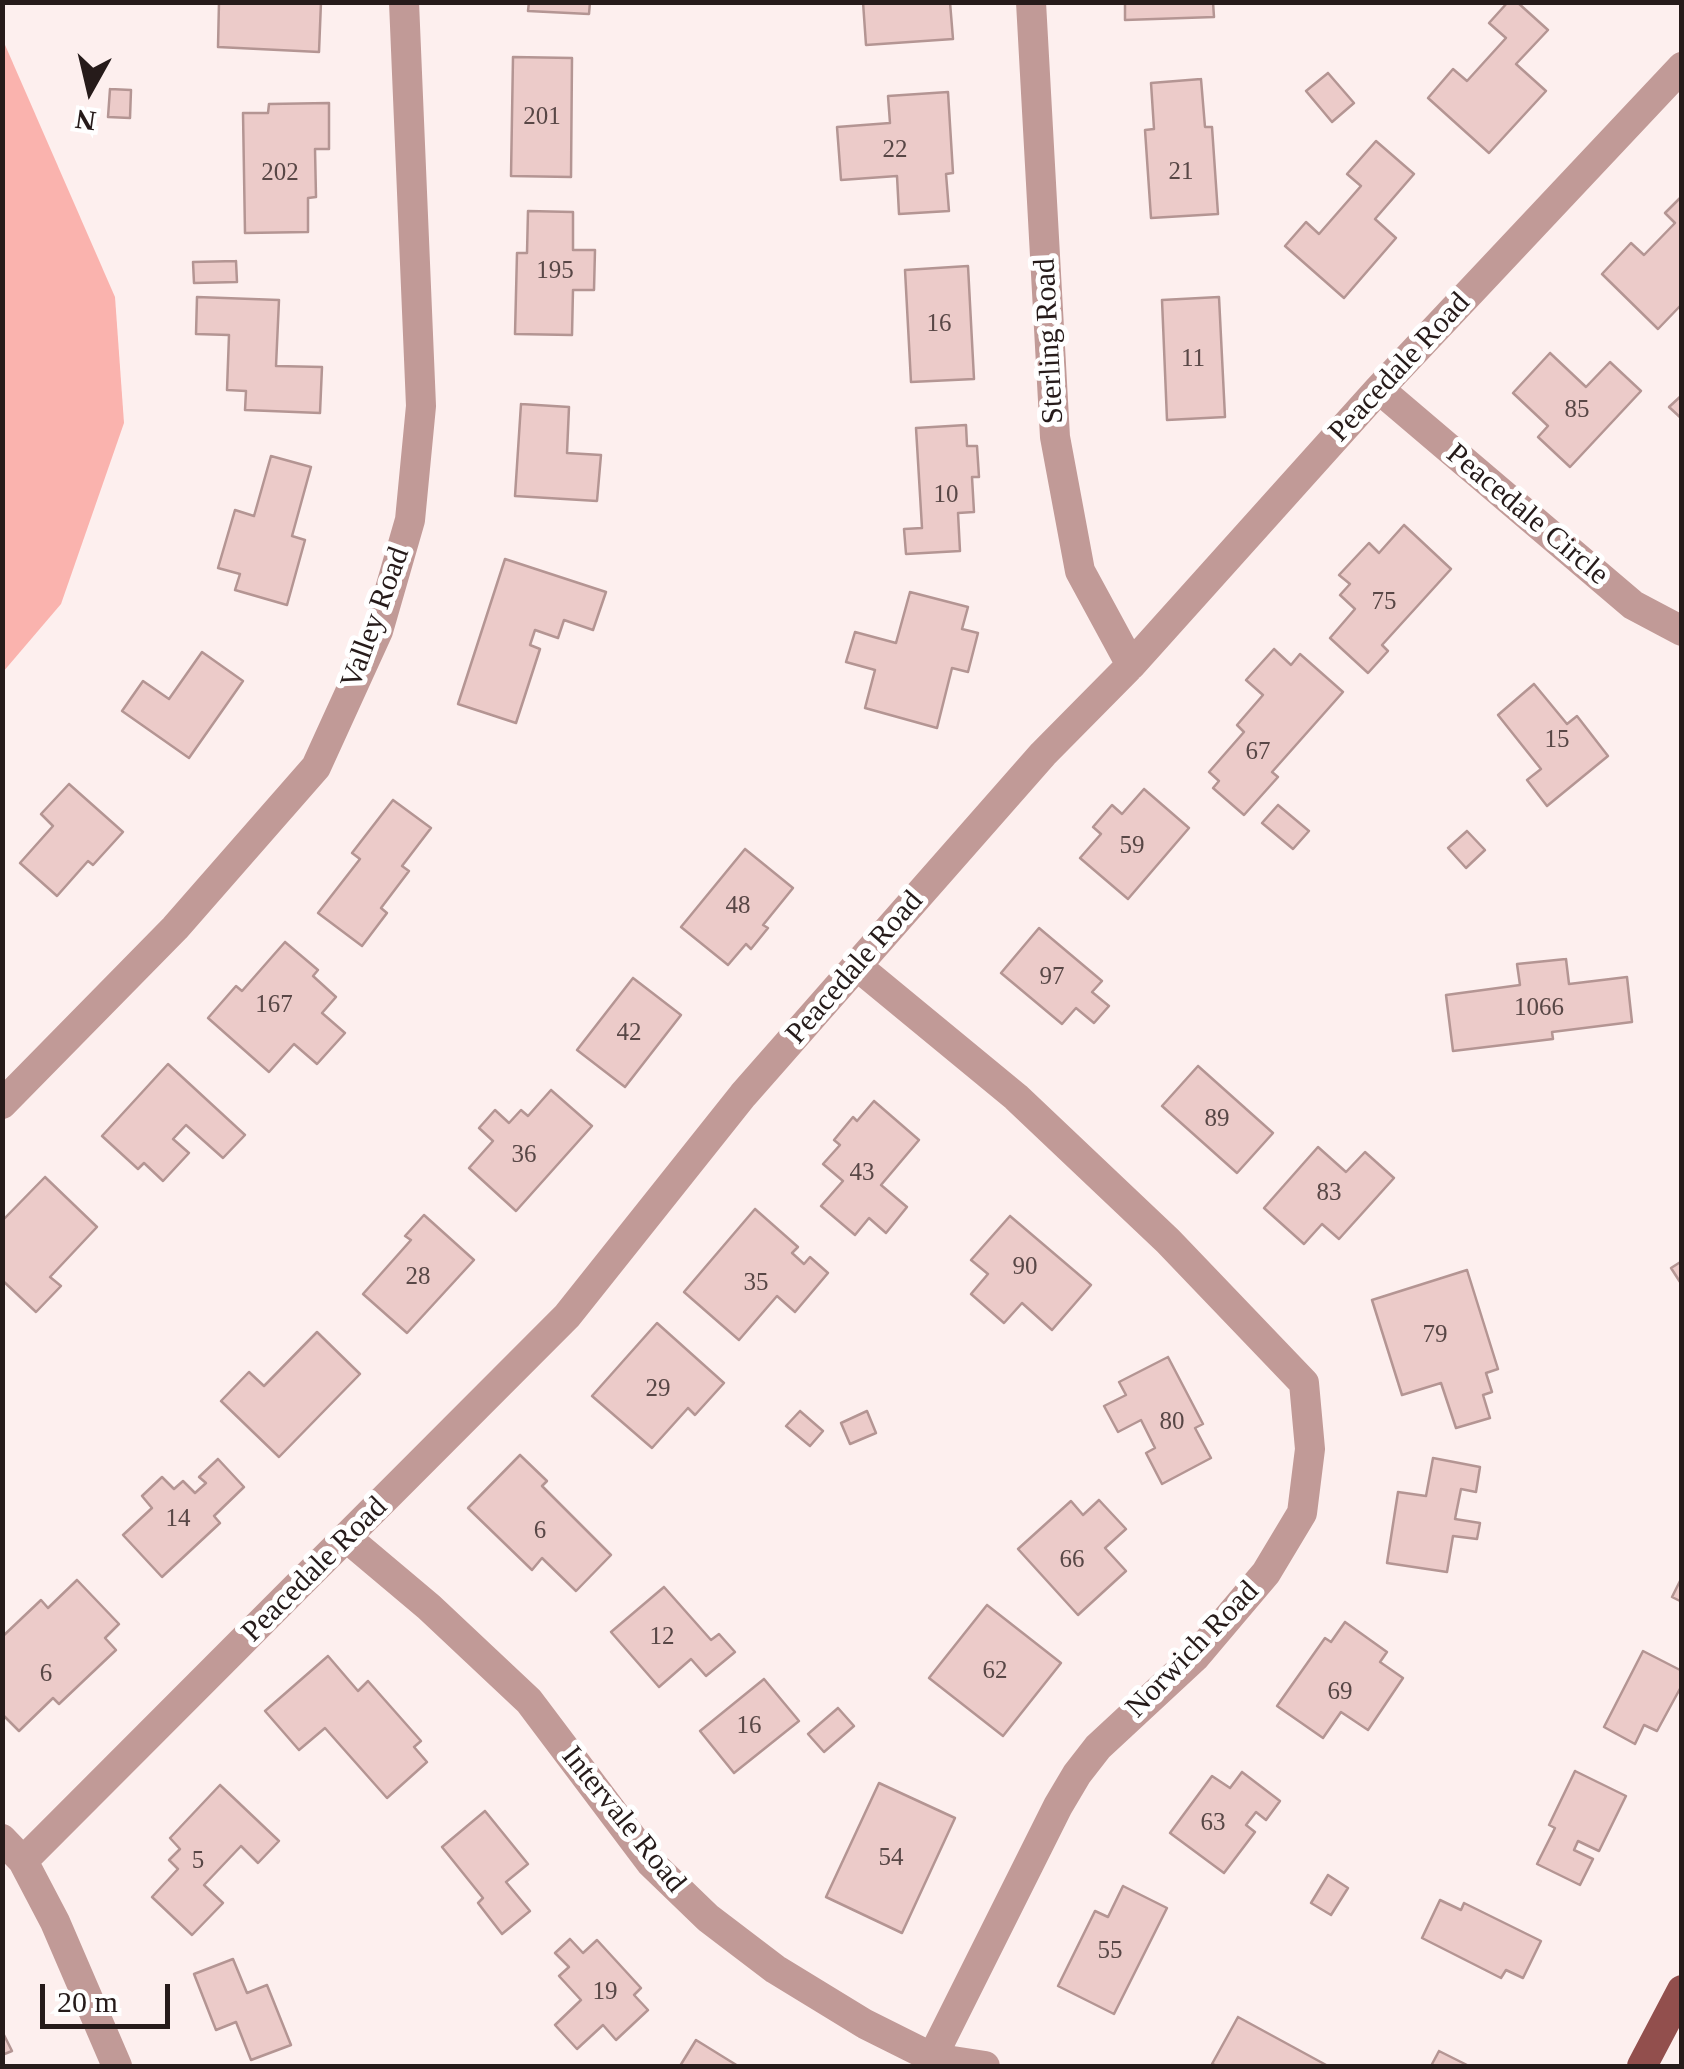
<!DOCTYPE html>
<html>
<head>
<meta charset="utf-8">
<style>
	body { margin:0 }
	#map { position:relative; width:1684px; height:2069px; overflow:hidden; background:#fdefee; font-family:"Times New Roman",serif }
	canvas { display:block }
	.frame { position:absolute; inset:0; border:5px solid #261b1a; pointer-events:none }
	.north { position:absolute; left:40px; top:40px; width:100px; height:100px; -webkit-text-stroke:8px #fff; paint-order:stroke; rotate:188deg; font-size:28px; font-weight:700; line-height:40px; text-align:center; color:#261b1a }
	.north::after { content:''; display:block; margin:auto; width:35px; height:45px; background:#261b1a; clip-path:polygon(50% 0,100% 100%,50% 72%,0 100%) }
	.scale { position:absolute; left:40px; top:1984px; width:130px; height:45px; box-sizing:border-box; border:5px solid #261b1a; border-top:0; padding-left:12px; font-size:30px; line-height:35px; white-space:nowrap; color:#261b1a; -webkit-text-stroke:8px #fff; paint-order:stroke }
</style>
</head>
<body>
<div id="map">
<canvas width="1684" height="2069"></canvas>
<div class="frame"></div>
<div class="north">N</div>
<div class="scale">20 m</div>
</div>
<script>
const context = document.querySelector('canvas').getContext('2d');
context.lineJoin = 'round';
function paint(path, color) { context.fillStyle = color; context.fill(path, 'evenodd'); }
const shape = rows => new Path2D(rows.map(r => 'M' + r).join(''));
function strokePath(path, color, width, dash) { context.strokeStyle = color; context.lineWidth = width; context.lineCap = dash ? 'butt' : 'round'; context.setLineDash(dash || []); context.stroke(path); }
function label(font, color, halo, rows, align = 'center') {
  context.font = font + ' "Times New Roman",serif'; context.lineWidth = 10; context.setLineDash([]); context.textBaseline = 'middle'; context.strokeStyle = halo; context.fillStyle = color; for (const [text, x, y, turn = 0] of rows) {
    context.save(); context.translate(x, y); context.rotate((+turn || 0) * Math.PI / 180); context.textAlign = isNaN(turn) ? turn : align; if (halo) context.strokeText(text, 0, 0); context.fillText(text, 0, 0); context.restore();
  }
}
paint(shape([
	[2,38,115,297,124,423,61,604,3,672]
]), '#fab3ae');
const building = shape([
	[219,2,321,2,319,52,218,47,219,2],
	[529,2,590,2,589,14,528,11,529,2],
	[863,2,950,2,953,39,866,45,863,2],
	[1125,2,1213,2,1214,17,1125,20,1125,2],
	[1508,2,1517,2,1548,30,1516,64,1546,91,1489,153,1428,98,1453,69,1467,81,1506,38,1489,23,1508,2],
	[513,57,572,58,571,177,511,176,513,57],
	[1328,73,1354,103,1332,122,1306,91,1328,73],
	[1201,79,1205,127,1212,127,1218,214,1151,218,1145,130,1154,129,1151,83,1201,79],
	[110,89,131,90,130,118,108,117,110,89],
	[948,92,953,173,946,174,949,211,899,214,897,176,841,180,837,127,890,123,888,96,948,92],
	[329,103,329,149,315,149,316,197,308,198,308,232,245,233,243,113,268,113,269,104,329,103],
	[1376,141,1414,174,1375,219,1396,238,1344,298,1285,246,1306,222,1319,234,1361,186,1347,174,1376,141],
	[1682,196,1682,304,1658,329,1602,274,1631,243,1644,255,1675,223,1665,213,1682,196],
	[528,211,573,212,573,250,595,250,594,290,573,290,572,335,515,334,517,253,527,253,528,211],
	[236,261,237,282,194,283,193,262,236,261],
	[968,266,974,379,911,382,905,270,968,266],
	[197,297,279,300,276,366,322,367,320,413,245,410,246,391,227,390,229,335,196,334,197,297],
	[1219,297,1225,417,1167,420,1162,300,1219,297],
	[1550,353,1586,387,1610,362,1641,391,1570,467,1538,437,1548,426,1513,393,1550,353],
	[1682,395,1682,419,1669,407,1682,395],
	[521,404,569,407,567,453,601,455,597,501,515,496,521,404],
	[966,425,967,446,977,446,979,477,972,477,974,512,958,513,960,551,906,554,904,529,922,528,916,428,966,425],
	[271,456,311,467,292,536,305,540,287,605,235,590,240,574,218,568,235,510,254,516,271,456],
	[1404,525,1451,569,1382,645,1388,651,1368,673,1330,638,1355,609,1340,595,1350,584,1339,575,1369,543,1379,553,1404,525],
	[505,559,606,592,593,630,564,620,558,638,535,630,530,645,540,649,516,723,458,704,505,559],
	[910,592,968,607,962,629,978,633,968,672,952,668,937,728,865,708,875,670,846,662,855,632,896,643,910,592],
	[1274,649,1291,665,1300,654,1343,692,1272,772,1278,777,1244,815,1213,788,1219,781,1209,772,1244,732,1237,725,1263,695,1246,680,1274,649],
	[202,652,243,681,189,758,122,711,143,681,169,699,202,652],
	[1534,684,1567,724,1577,716,1608,756,1547,806,1527,780,1541,769,1498,715,1534,684],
	[69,784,123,832,93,865,88,861,57,896,20,863,53,826,41,814,69,784],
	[1144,789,1189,828,1128,899,1080,858,1101,834,1093,827,1112,805,1122,814,1144,789],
	[393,800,431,828,402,866,409,871,381,908,387,913,362,946,318,913,360,859,352,853,393,800],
	[1278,805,1309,831,1293,849,1262,823,1278,805],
	[1467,831,1485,850,1466,868,1448,848,1467,831],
	[745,849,793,888,763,925,768,928,751,949,746,944,728,965,681,927,745,849],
	[1039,928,1102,981,1092,992,1109,1006,1094,1023,1076,1008,1062,1024,1001,973,1039,928],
	[285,942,318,970,313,976,336,997,322,1013,345,1033,317,1064,294,1044,269,1072,208,1018,236,986,242,991,285,942],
	[1566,959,1569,984,1627,977,1632,1022,1552,1032,1553,1039,1453,1051,1446,995,1520,985,1517,964,1566,959],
	[633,978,681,1015,625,1087,577,1050,633,978],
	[168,1064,245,1135,223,1158,186,1125,173,1139,189,1153,163,1181,144,1163,138,1169,102,1136,168,1064],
	[1198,1066,1273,1133,1237,1173,1162,1106,1198,1066],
	[551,1090,592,1126,516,1211,469,1168,493,1141,479,1128,495,1110,509,1123,521,1110,528,1116,551,1090],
	[874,1101,919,1140,881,1185,907,1207,886,1233,869,1218,855,1235,821,1206,843,1181,823,1164,840,1145,834,1140,853,1117,857,1121,874,1101],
	[1318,1147,1346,1172,1365,1152,1394,1178,1339,1239,1322,1224,1304,1244,1264,1208,1318,1147],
	[45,1177,97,1227,50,1277,61,1286,36,1312,2,1280,2,1221,45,1177],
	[755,1209,798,1247,792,1253,804,1264,810,1257,828,1273,795,1312,777,1296,739,1340,684,1292,755,1209],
	[424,1215,474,1260,407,1333,363,1294,411,1240,405,1236,424,1215],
	[1010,1216,1091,1285,1052,1330,1022,1303,1004,1323,971,1294,988,1274,971,1260,1010,1216],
	[1682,1261,1682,1285,1671,1268,1682,1261],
	[1467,1270,1498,1369,1486,1373,1492,1392,1483,1395,1490,1418,1456,1428,1441,1383,1402,1395,1372,1300,1467,1270],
	[657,1323,724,1383,695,1415,688,1408,652,1448,592,1396,657,1323],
	[317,1332,360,1374,279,1457,221,1401,249,1372,264,1386,317,1332],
	[1168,1357,1203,1424,1195,1428,1211,1458,1162,1484,1146,1453,1155,1448,1141,1420,1118,1432,1104,1406,1126,1395,1119,1382,1168,1357],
	[800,1411,823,1431,810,1446,786,1426,800,1411],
	[867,1411,876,1433,850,1444,841,1423,867,1411],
	[520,1455,547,1481,542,1486,611,1555,576,1591,542,1558,532,1570,468,1508,520,1455],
	[1433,1458,1480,1467,1476,1492,1461,1489,1455,1519,1480,1523,1477,1539,1453,1536,1447,1572,1387,1563,1398,1492,1426,1496,1433,1458],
	[218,1459,244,1487,214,1516,220,1523,162,1577,123,1535,152,1508,142,1496,162,1477,174,1489,183,1481,195,1493,206,1483,199,1477,218,1459],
	[1099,1500,1126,1529,1105,1548,1126,1571,1078,1615,1018,1549,1071,1501,1083,1515,1099,1500],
	[1682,1577,1682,1602,1672,1597,1682,1577],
	[77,1580,119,1624,105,1638,116,1650,59,1704,53,1698,19,1731,2,1714,2,1637,41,1600,48,1608,77,1580],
	[664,1587,711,1640,719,1634,735,1652,706,1676,691,1659,659,1687,611,1632,664,1587],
	[987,1605,1061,1663,1003,1736,929,1678,987,1605],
	[1345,1622,1387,1652,1380,1662,1403,1678,1368,1730,1341,1712,1323,1738,1277,1706,1325,1638,1331,1642,1345,1622],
	[1643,1651,1682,1671,1682,1685,1657,1731,1644,1725,1635,1744,1604,1727,1643,1651],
	[328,1656,358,1691,368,1681,421,1741,414,1747,427,1762,387,1798,325,1728,299,1750,265,1711,328,1656],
	[764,1679,799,1721,734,1773,700,1731,764,1679],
	[838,1708,854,1726,824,1752,808,1734,838,1708],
	[1575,1771,1626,1796,1599,1851,1578,1841,1574,1850,1593,1859,1580,1885,1537,1864,1555,1828,1549,1825,1575,1771],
	[1242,1772,1280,1801,1266,1820,1256,1812,1246,1825,1255,1832,1224,1873,1170,1833,1212,1776,1230,1788,1242,1772],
	[879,1783,955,1818,902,1933,826,1897,879,1783],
	[220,1785,279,1841,258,1863,241,1846,204,1885,223,1903,192,1935,152,1897,178,1869,169,1860,180,1849,170,1838,220,1785],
	[485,1811,528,1864,506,1882,530,1911,502,1934,478,1903,483,1898,442,1847,485,1811],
	[1328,1875,1348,1888,1331,1915,1311,1903,1328,1875],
	[1123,1886,1167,1908,1114,2014,1058,1986,1095,1911,1108,1917,1123,1886],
	[1440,1900,1461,1910,1464,1903,1541,1941,1523,1978,1506,1970,1501,1978,1422,1938,1440,1900],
	[570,1939,583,1953,597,1940,641,1988,634,1995,648,2010,616,2040,603,2025,577,2049,555,2025,581,2000,559,1976,569,1967,555,1953,570,1939],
	[233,1959,247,1993,267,1985,291,2045,251,2060,236,2022,216,2030,194,1974,233,1959],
	[1238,2017,1328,2066,1217,2066,1212,2064,1238,2017],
	[2,2031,12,2051,2,2055,2,2031],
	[696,2040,738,2066,680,2066,696,2040],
	[1439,2051,1469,2066,1431,2066,1439,2051]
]);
paint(building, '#eccbc9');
strokePath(building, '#b49593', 2.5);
strokePath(shape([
	[1031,2,1055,437,1080,571,1131,665],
	[1379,389,1633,605,1682,631],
	[857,966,1016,1097,1168,1241,1304,1383,1310,1449,1302,1513,1266,1573,1195,1657,1098,1747,1077,1774,1058,1806,928,2066],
	[2,1104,175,928,316,767,378,631,410,520,421,406,404,2],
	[347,1538,429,1607,529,1701,651,1863,708,1918,775,1969,865,2024,933,2058,985,2066],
	[2,1839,23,1861,55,1922,117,2066],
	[23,1861,567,1316,743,1095,1043,754,1131,665,1379,389,1682,67]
]), '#c19a97', 30);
strokePath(shape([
	[1642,2066,1682,1990]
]), '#924f4d', 30);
label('25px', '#584746', null, [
	["201",542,117],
	["22",895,150],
	["21",1181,172],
	["202",280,173],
	["195",555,271],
	["16",939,324],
	["11",1193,359],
	["85",1577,410],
	["10",946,495],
	["75",1384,602],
	["15",1557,740],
	["67",1258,752],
	["59",1132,846],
	["48",738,906],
	["97",1052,977],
	["167",274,1005],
	["1066",1539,1008],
	["42",629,1033],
	["89",1217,1119],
	["36",524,1155],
	["43",862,1173],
	["83",1329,1193],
	["90",1025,1267],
	["28",418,1277],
	["35",756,1283],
	["79",1435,1335],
	["29",658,1389],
	["80",1172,1422],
	["14",178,1519],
	["6",540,1531],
	["66",1072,1560],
	["12",662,1637],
	["62",995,1671],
	["6",46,1674],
	["69",1340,1692],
	["16",749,1726],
	["63",1213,1823],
	["54",891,1858],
	["5",198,1861],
	["55",1110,1951],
	["19",605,1992]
]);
label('30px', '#261b1a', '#fff', [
	["Sterling Road",1050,341,-93],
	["Peacedale Road",1400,368,-47],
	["Peacedale Circle",1527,515,40],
	["Valley Road",376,618,-70],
	["Peacedale Road",855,968,-49],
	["Peacedale Road",315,1570,-45],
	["Norwich Road",1193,1650,-46],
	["Intervale Road",623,1820,51]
]);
</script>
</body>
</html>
